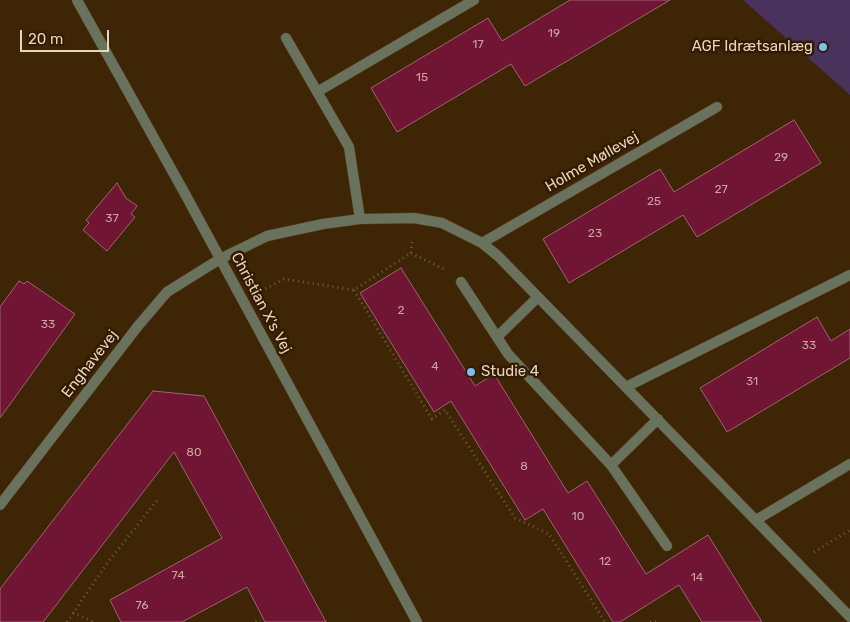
<!DOCTYPE html>
<html>
<head>
<meta charset="utf-8">
<style>
	body { margin:0 }
	#map { position:relative; width:850px; height:622px; overflow:hidden; background:#3e2505; font-family:Rubik,sans-serif }
	canvas { display:block }
	.scale { position:absolute; left:20px; top:30px; width:89px; height:22px; box-sizing:border-box; border:2px solid #e8d3bf; border-top:0; padding-left:6px; font-size:15px; line-height:18px; white-space:nowrap; color:#e8d3bf; -webkit-text-stroke:4px #331b00; paint-order:stroke }
</style>
</head>
<body>
<div id="map">
<canvas width="850" height="622"></canvas>
<div class="scale">20 m</div>
</div>
<script>
const context = document.querySelector('canvas').getContext('2d');
context.lineJoin = 'round';
function paint(path, color) { context.fillStyle = color; context.fill(path, 'evenodd'); }
const shape = rows => new Path2D(rows.map(r => 'M' + r).join(''));
function strokePath(path, color, width, dash) { context.strokeStyle = color; context.lineWidth = width; context.lineCap = dash ? 'butt' : 'round'; context.setLineDash(dash || []); context.stroke(path); }
function label(font, color, halo, rows, align = 'center') {
  context.font = font + ' Rubik,sans-serif'; context.lineWidth = 5; context.setLineDash([]); context.textBaseline = 'middle'; context.strokeStyle = halo; context.fillStyle = color; for (const [text, x, y, turn = 0] of rows) {
    context.save(); context.translate(x, y); context.rotate((+turn || 0) * Math.PI / 180); context.textAlign = isNaN(turn) ? turn : align; if (halo) context.strokeText(text, 0, 0); context.fillText(text, 0, 0); context.restore();
  }
}
paint(shape([
	[743,0,850,0,850,95]
]), '#49335d');
const building = shape([
	[570,0,670,0,525,86,511,64,397,132,371,88,488,18,502,41,570,0],
	[794,120,821,163,697,237,683,215,569,283,543,239,660,169,674,192,794,120],
	[117,183,126,198,137,206,131,214,135,217,107,251,83,230,89,223,86,220,117,183],
	[401,268,475,386,494,374,568,493,587,481,646,574,708,535,762,622,702,622,679,585,620,622,613,622,543,509,525,520,451,401,434,412,360,293,401,268],
	[19,281,24,284,27,281,75,314,0,418,0,307,19,281],
	[817,317,831,341,850,329,850,358,727,432,700,388,817,317],
	[153,391,204,396,326,622,265,622,247,587,182,622,121,622,110,600,222,538,174,452,43,622,0,622,0,589,153,391]
]);
paint(building, '#701533');
strokePath(building, '#9c656f', 1);
const minor = shape([
	[286,38,349,147,360,219],
	[317,92,474,0],
	[482,243,717,107],
	[461,282,508,354,611,465,667,546],
	[497,337,538,297],
	[626,387,850,275],
	[611,465,658,419],
	[0,505,138,326,167,292,220,259,267,236,323,224,360,219,414,218,442,223,482,243,498,256,850,617],
	[756,520,850,464]
]);
const tertiary = shape([
	[77,0,184,192,417,622]
]);
strokePath(minor, '#594123', 11);
strokePath(tertiary, '#594123', 11);
strokePath(shape([
	[411,253,446,270],
	[354,290,432,419,445,410,515,518,549,534,605,622],
	[261,291,284,279,354,290,411,253,412,239],
	[814,552,850,530],
	[73,613,94,622],
	[67,622,108,562,159,498],
	[256,622,257,621],
	[650,622,658,622]
]), '#725a3e', 3, [1, 4]);
strokePath(minor, '#69725d', 10);
strokePath(tertiary, '#69725d', 10);
for (const [x, y, r, color] of [
	[823,47,5,"#7dbef9"],
	[471,372,5,"#7dbef9"]
]) { const dot = new Path2D(); dot.arc(x, y, r, 0, 2 * Math.PI); context.fillStyle = color; context.fill(dot); strokePath(dot, '#331b00', 2); }
label('12px', '#caa49c', null, [
	["19",554,34],
	["17",478,45],
	["15",422,78],
	["29",781,158],
	["27",721,190],
	["25",654,202],
	["37",112,219],
	["23",595,234],
	["2",401,311],
	["33",48,325],
	["33",809,346],
	["4",435,367],
	["31",752,382],
	["80",194,453],
	["8",524,467],
	["10",578,517],
	["12",605,562],
	["74",178,576],
	["14",697,578],
	["76",142,606]
]);
label('15px', '#e8d3bf', '#331b00', [
	["AGF Idrætsanlæg",813,47],
	["Studie 4",481,372,"left"]
], 'right');
label('15px', '#e8d3bf', '#331b00', [
	["Holme Møllevej",592,162,-30],
	["Christian X's Vej",261,303,62],
	["Enghavevej",90,364,-52]
]);
</script>
</body>
</html>
